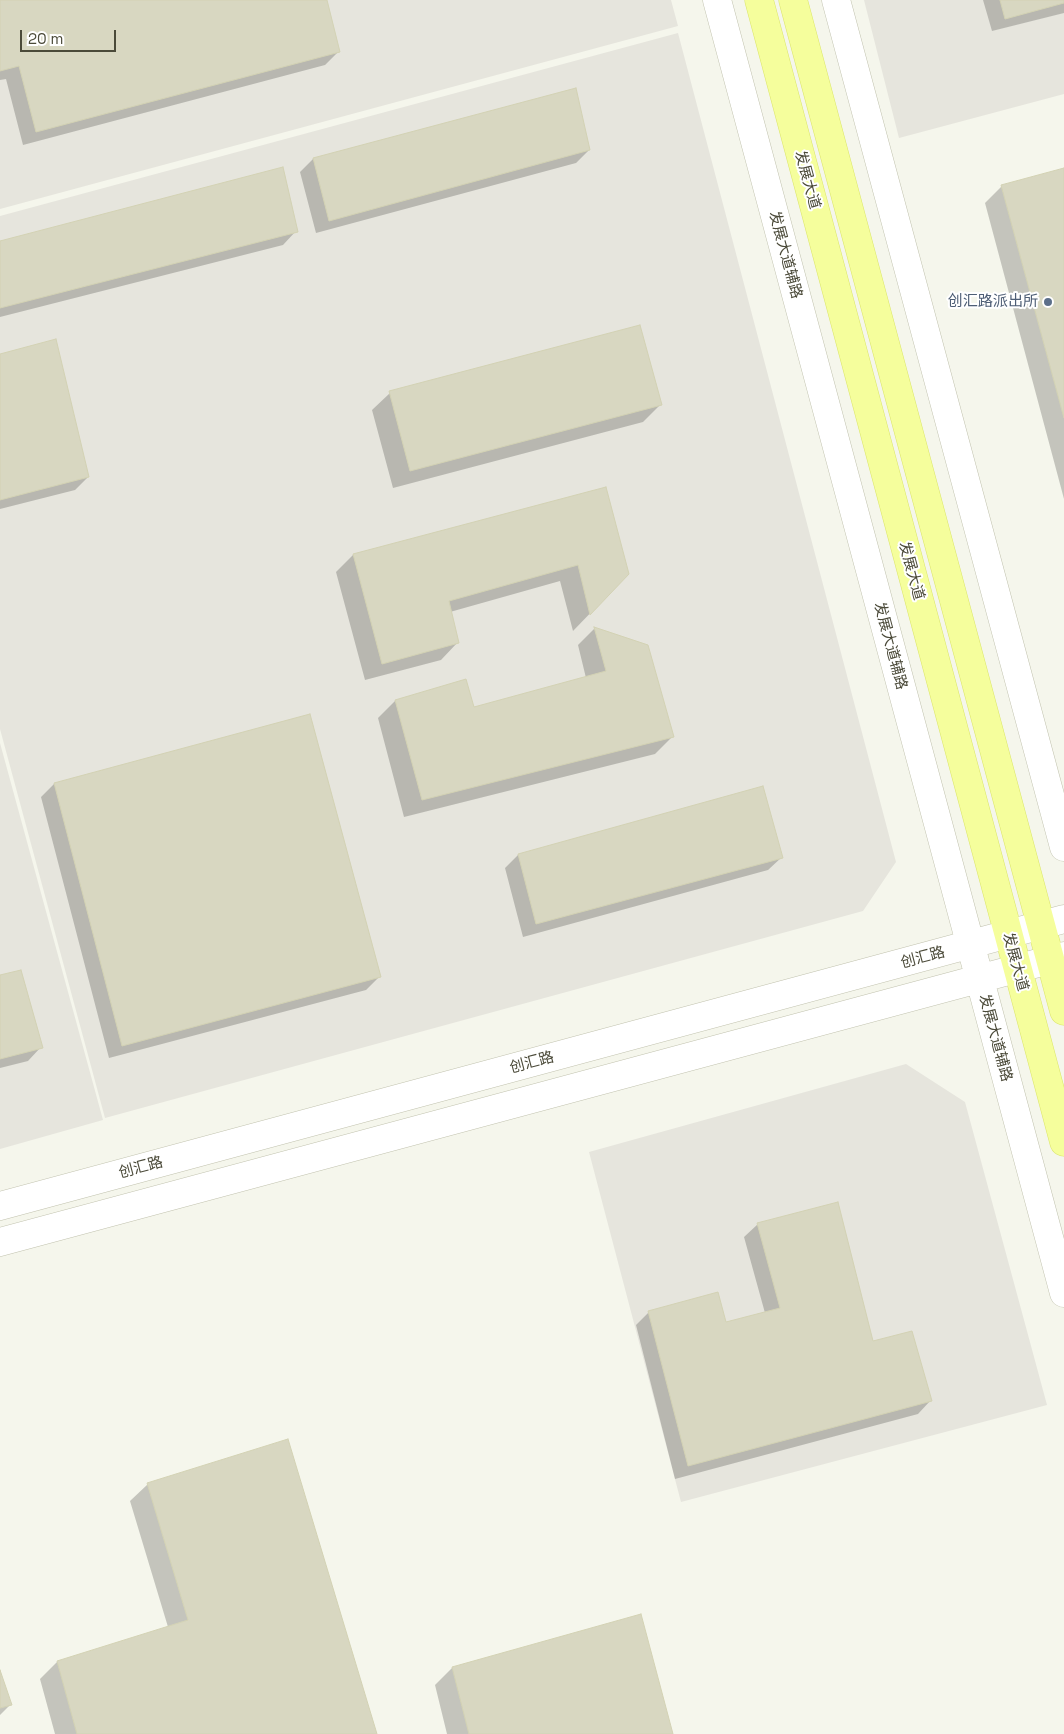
<!DOCTYPE html>
<html>
<head>
<meta charset="utf-8">
<style>
	body { margin:0 }
	#map { position:relative; width:1064px; height:1734px; overflow:hidden; background:#f5f6ec; font-family:"Space Grotesk",sans-serif }
	canvas { display:block }
	.scale { position:absolute; left:20px; top:30px; width:96px; height:22px; box-sizing:border-box; border:2px solid #4b4a39; border-top:0; padding-left:6px; font-size:15px; line-height:18px; white-space:nowrap; color:#4b4a39; -webkit-text-stroke:4px #fff; paint-order:stroke }
</style>
</head>
<body>
<div id="map">
<canvas width="1064" height="1734"></canvas>
<div class="scale">20 m</div>
</div>
<script>
const context = document.querySelector('canvas').getContext('2d');
context.lineJoin = 'round';
function paint(path, color) { context.fillStyle = color; context.fill(path, 'evenodd'); }
const shape = rows => new Path2D(rows.map(r => 'M' + r).join(''));
function strokePath(path, color, width, dash) { context.strokeStyle = color; context.lineWidth = width; context.lineCap = dash ? 'butt' : 'round'; context.setLineDash(dash || []); context.stroke(path); }
function label(font, color, halo, rows, align = 'center') {
  context.font = font + ' "Space Grotesk","Noto Sans SC",sans-serif'; context.lineWidth = 4; context.setLineDash([]); context.textBaseline = 'middle'; context.strokeStyle = halo; context.fillStyle = color; for (const [text, x, y, turn = 0] of rows) {
    context.save(); context.translate(x, y); context.rotate((+turn || 0) * Math.PI / 180); context.textAlign = isNaN(turn) ? turn : align; if (halo) context.strokeText(text, 0, 0); context.fillText(text, 0, 0); context.restore();
  }
}
paint(shape([
	[0,0,671,0,678,26,0,209],
	[864,0,1064,0,1064,94,899,138],
	[678,33,896,862,863,911,105,1118,0,729,0,216],
	[0,743,103,1120,0,1149],
	[906,1064,965,1102,1047,1405,681,1502,589,1152]
]), '#e6e5dd');
paint(shape([
	[0,0,326,0,339,51,325,65,23,145,6,79,0,80],
	[983,0,1064,0,1064,13,992,31],
	[575,89,589,150,576,163,316,233,300,172,313,159],
	[1064,169,1064,499,985,203,1002,186],
	[296,231,283,245,0,317,0,242],
	[0,355,88,477,75,490,0,509],
	[390,393,660,405,643,422,393,488,372,410],
	[605,489,628,574,573,631,560,581,450,612,458,642,441,660,365,680,336,572,353,555],
	[595,628,672,737,655,754,404,817,378,718,395,701,473,708,586,678,578,645],
	[54,784,379,977,366,990,109,1058,41,797],
	[518,855,782,857,768,870,523,937,505,868],
	[0,976,41,1047,28,1061,0,1068],
	[758,1224,873,1343,931,1400,918,1414,675,1479,636,1325,649,1312,726,1323,765,1313,744,1237],
	[148,1484,376,1734,55,1734,40,1679,57,1662,168,1627,130,1501],
	[640,1615,671,1734,447,1734,435,1685,452,1668],
	[0,1674,10,1705,0,1715]
]), '#0003');
const building = shape([
	[0,0,327,0,340,52,36,132,19,66,0,71,0,0],
	[1000,0,1064,0,1064,3,1005,19,1000,0],
	[576,88,590,150,329,221,313,158,576,88],
	[283,167,298,232,0,308,0,241,283,167],
	[1064,168,1064,418,1001,185,1064,168],
	[640,325,662,405,410,471,389,391,640,325],
	[56,339,89,477,0,500,0,354,56,339],
	[606,487,629,574,590,615,578,565,449,601,459,643,382,664,353,554,606,487],
	[594,627,648,645,674,737,422,800,395,700,466,679,474,707,606,671,594,627],
	[310,714,381,977,122,1046,54,783,310,714],
	[763,786,783,858,536,924,518,854,763,786],
	[21,970,43,1048,0,1059,0,975,21,970],
	[838,1202,873,1341,912,1331,932,1401,688,1466,648,1311,718,1292,726,1322,780,1308,757,1223,838,1202],
	[288,1439,377,1734,77,1734,57,1661,188,1620,147,1483,288,1439],
	[641,1614,673,1734,469,1734,452,1667,641,1614],
	[0,1670,12,1705,0,1708,0,1670]
]);
paint(building, '#d8d7c1');
strokePath(building, '#d3d2b4', 1);
const minor = shape([
	[717,0,1064,1293],
	[836,0,1064,847],
	[0,1206,1064,919],
	[0,1242,1064,956]
]);
const major = shape([
	[759,0,1064,1142],
	[793,0,1064,1011]
]);
strokePath(minor, '#c1c2ae', 29);
strokePath(major, '#dbe56b', 29);
strokePath(minor, '#fff', 28);
strokePath(major, '#f5fe9c', 28);
for (const [x, y, r, color] of [
	[1048,302,5,"#5c6f8a"]
]) { const dot = new Path2D(); dot.arc(x, y, r, 0, 2 * Math.PI); context.fillStyle = color; context.fill(dot); strokePath(dot, '#fff', 2); }
label('15px', '#4b4a39', '#fff', [
	["发展大道",807,180,75],
	["发展大道辅路",785,255,75],
	["发展大道",911,571,75],
	["发展大道辅路",890,646,75],
	["创汇路",923,958,-15],
	["发展大道",1015,962,75],
	["发展大道辅路",995,1038,75],
	["创汇路",532,1063,-15],
	["创汇路",141,1168,-15]
]);
label('15px', '#4e5e75', '#fff', [
	["创汇路派出所",1038,302]
], 'right');
</script>
</body>
</html>
